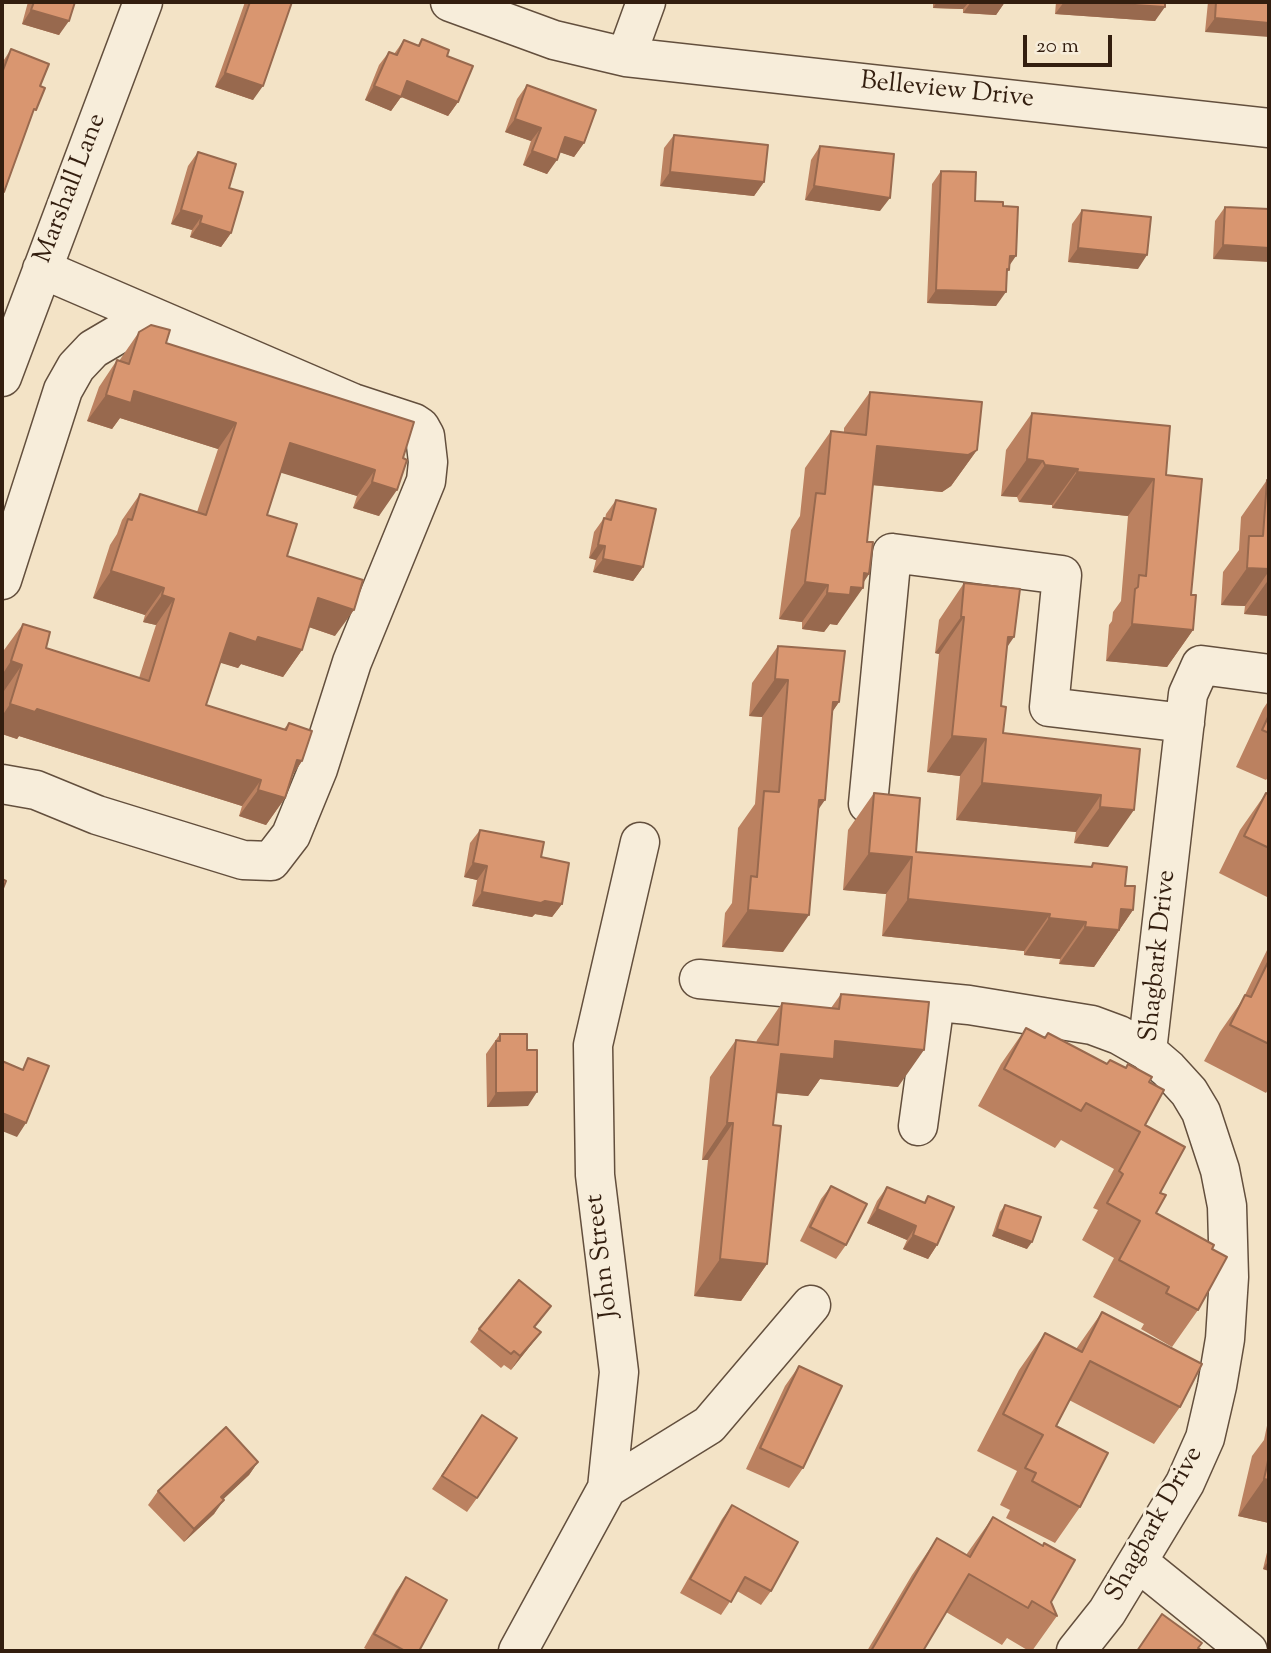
<!DOCTYPE html>
<html>
<head>
<meta charset="utf-8">
<style>
	body { margin:0 }
	#map { position:relative; width:1271px; height:1653px; overflow:hidden; background:#f3e3c6; font-family:"Sorts Mill Goudy",serif }
	canvas { display:block }
	.frame { position:absolute; inset:0; border:4px solid #331e0f; pointer-events:none }
	.scale { position:absolute; left:1023px; top:35px; width:89px; height:32px; box-sizing:border-box; border:4px solid #331e0f; border-top:0; padding-left:9px; font-size:21px; line-height:24px; white-space:nowrap; color:#331e0f; -webkit-text-stroke:5px #f7edda; paint-order:stroke }
</style>
</head>
<body>
<div id="map">
<canvas width="1271" height="1653"></canvas>
<div class="frame"></div>
<div class="scale">20 m</div>
</div>
<script>
const context = document.querySelector('canvas').getContext('2d');
context.lineJoin = 'round';
const shape = rows => new Path2D(rows.map(r => 'M' + r).join(''));
function strokePath(path, color, width, dash) { context.strokeStyle = color; context.lineWidth = width; context.lineCap = dash ? 'butt' : 'round'; context.setLineDash(dash || []); context.stroke(path); }
function paint(path, color) { context.fillStyle = color; context.fill(path, 'evenodd'); }
function label(font, color, halo, rows, align = 'center') {
  context.font = font + ' "Sorts Mill Goudy",serif'; context.lineWidth = 6; context.setLineDash([]); context.textBaseline = 'middle'; context.strokeStyle = halo; context.fillStyle = color; for (const [text, x, y, turn = 0] of rows) {
    context.save(); context.translate(x, y); context.rotate((+turn || 0) * Math.PI / 180); context.textAlign = isNaN(turn) ? turn : align; if (halo) context.strokeText(text, 0, 0); context.fillText(text, 0, 0); context.restore();
  }
}
const minor = shape([
	[450,2,554,40,626,57],
	[646,2,626,57,1269,128],
	[2,377,143,2],
	[2,580,63,390,76,367,93,349,149,316],
	[2,784,36,790,97,815,243,860,271,861,291,835,318,769,352,662,426,481,428,462,425,436,420,427,414,423,353,403,42,269],
	[868,804,892,553,1062,575,1049,707,1185,723],
	[699,979,969,1005,1092,1025,1119,1035,1147,1051],
	[918,1126,935,1002],
	[607,1488,709,1425,811,1305],
	[1138,1562,1248,1651],
	[518,1651,607,1488,619,1372,595,1175,593,1045,640,842],
	[1076,1651,1107,1612,1185,1483,1205,1438,1217,1386,1225,1339,1229,1277,1227,1206,1220,1170,1201,1112,1189,1092,1168,1069,1147,1051,1188,694,1201,665,1269,674]
]);
strokePath(minor, '#634f3d', 41);
strokePath(minor, '#f7edda', 38);
paint(shape([
	[28,2,75,2,59,35,22,24],
	[245,2,292,2,253,100,215,87],
	[933,2,1005,2,996,15,963,13,963,9,933,8],
	[1056,2,1165,2,1155,21,1055,14],
	[1208,2,1269,2,1205,32],
	[422,39,447,56,458,102,448,116,401,97,391,111,365,100,379,65,389,52,394,54,404,40,418,45],
	[11,49,40,86,30,119,4,192,2,195,2,63],
	[527,85,584,143,574,157,560,152,547,174,523,165,531,141,505,132,517,99],
	[674,135,764,182,754,196,660,186,664,148],
	[820,146,880,211,805,200,811,160],
	[198,152,229,188,231,233,221,247,190,237,192,230,171,224,188,166],
	[941,171,975,201,1009,266,996,306,927,303,932,184],
	[1225,207,1269,209,1213,259,1215,221],
	[1082,210,1138,269,1068,262,1072,224],
	[139,332,166,343,414,422,379,516,353,508,357,496,281,472,267,515,287,556,335,636,309,627,302,650,283,677,241,664,238,668,220,662,206,705,284,729,289,723,302,761,292,776,285,798,266,825,239,816,242,806,19,736,17,739,2,734,2,698,4,691,2,690,2,658,4,650,23,624,46,648,139,678,156,625,143,622,145,615,93,598,110,545,117,534,122,520,140,494,197,512,218,449,120,418,112,429,87,421,99,387,117,360,119,361],
	[870,392,977,450,951,486,942,492,873,485,863,583,837,625,830,624,824,632,802,629,802,622,779,619,791,530,800,516,805,468,831,431,844,433,844,428],
	[1032,413,1166,475,1191,595,1193,630,1167,667,1106,661,1109,625,1112,621,1113,612,1121,601,1128,516,1052,508,1052,505,1019,502,1017,497,1001,496,1006,450],
	[1267,480,1269,480,1269,616,1244,614,1245,606,1221,605,1223,572,1239,550,1241,517],
	[616,500,643,567,633,581,593,572,596,560,589,558,594,532,604,518,605,519,606,514],
	[964,583,1007,647,1001,706,1003,733,1140,749,1108,847,1074,843,1076,832,956,820,960,776,927,772,939,654,935,653,939,620],
	[778,646,839,702,832,712,783,952,722,947,725,913,732,903,738,828,755,804,762,717,749,716,752,683],
	[1269,700,1269,776,1266,780,1236,767,1263,709],
	[874,793,916,852,1090,867,1093,863,1125,886,1133,910,1094,967,1059,964,1060,959,1024,955,1024,951,882,936,886,894,843,890,848,830],
	[1266,793,1269,794,1269,898,1219,873,1240,830],
	[480,830,541,857,562,904,552,917,535,914,532,917,472,906,477,880,464,877,470,843],
	[1269,946,1269,1088,1266,1093,1204,1061,1220,1032,1243,999],
	[841,994,898,1087,820,1079,808,1096,777,1093,773,1125,767,1264,741,1301,694,1296,708,1160,702,1160,710,1077,736,1040,756,1043,757,1040,782,1003,831,1008],
	[1026,1028,1045,1038,1048,1033,1107,1064,1149,1082,1145,1125,1160,1193,1156,1213,1212,1249,1198,1310,1172,1347,1141,1329,1144,1324,1093,1297,1114,1258,1082,1240,1098,1210,1093,1208,1114,1169,1061,1140,1055,1148,978,1106,1001,1064],
	[500,1034,528,1106,487,1107,486,1054],
	[831,1186,846,1245,836,1259,800,1241,821,1199],
	[887,1187,924,1203,928,1196,937,1245,928,1259,903,1249,907,1240,867,1223,877,1201],
	[1005,1205,1027,1249,992,1236,1000,1212],
	[1102,1312,1180,1407,1154,1444,1069,1400,1056,1426,1080,1507,1055,1543,1006,1518,1010,1510,1000,1505,1017,1471,977,1451,1019,1370,1045,1333,1076,1349],
	[541,1320,535,1327,541,1332,511,1370,504,1365,501,1368,470,1342,479,1329],
	[799,1366,803,1468,789,1488,746,1469,785,1386],
	[482,1415,477,1498,467,1512,432,1489],
	[1269,1416,1269,1523,1238,1516,1252,1456,1264,1440],
	[258,1462,249,1475,223,1499,214,1514,184,1542,148,1505,158,1491],
	[732,1505,771,1591,761,1605,737,1591,721,1615,680,1593,722,1519],
	[993,1517,1051,1602,1057,1616,1032,1651,1029,1651,1007,1638,1002,1645,946,1612,923,1651,867,1651,912,1575,937,1538,966,1555],
	[1269,1544,1269,1571,1263,1569],
	[406,1577,419,1651,370,1651,364,1648,396,1591]
]), '#bb8160');
paint(shape([
	[937,2,969,2,963,9,933,8],
	[971,2,1005,2,996,15,963,13],
	[1064,2,1090,2,1165,7,1155,21,1055,14],
	[31,10,69,21,59,35,22,24],
	[1215,18,1269,23,1269,37,1205,32],
	[225,73,263,86,253,100,215,87],
	[407,81,458,102,448,116,397,95],
	[374,86,401,97,391,111,365,100],
	[515,119,541,128,531,141,505,132],
	[565,137,584,143,574,157,556,151],
	[532,151,557,160,547,174,523,165],
	[670,172,764,182,754,196,660,186],
	[814,186,890,198,880,211,805,200],
	[181,210,202,216,192,230,171,224],
	[200,223,231,233,221,247,190,237],
	[1223,245,1269,248,1269,262,1213,259],
	[1078,248,1147,255,1138,269,1068,262],
	[1010,256,1016,256,1007,269],
	[936,290,1006,292,996,306,927,303],
	[134,391,236,423,218,449,120,418,112,429,87,421,106,395],
	[290,443,375,470,357,496,272,470],
	[877,446,977,450,951,486,942,492,851,483],
	[1027,459,1043,461,1017,497,1001,496],
	[1045,465,1078,469,1052,505,1019,502],
	[1077,472,1154,479,1128,516,1052,508],
	[372,482,397,490,379,516,353,508],
	[598,545,605,546,596,560,589,558],
	[603,559,643,567,633,581,593,572],
	[1247,568,1269,569,1269,571,1245,606,1221,605],
	[111,571,164,588,145,615,93,598],
	[864,573,869,574,860,588,863,588,837,625,830,624,824,632,802,629,827,593],
	[1269,579,1269,616,1244,614],
	[805,582,828,585,802,622,779,619],
	[162,595,174,599,156,625,143,622],
	[318,598,354,610,335,636,300,624],
	[961,617,964,617,939,654,935,653],
	[1132,624,1193,630,1167,667,1106,661],
	[230,633,258,637,302,650,283,677,241,664,238,668,211,660],
	[1008,637,1014,637,989,674],
	[11,661,22,665,4,691,2,690,2,675],
	[775,679,788,680,762,717,749,716],
	[833,702,839,702,814,739],
	[10,704,37,709,261,780,242,806,19,736,17,739,2,734,2,716],
	[952,736,986,739,960,776,927,772],
	[297,760,302,761,284,788],
	[982,783,1101,795,1076,832,956,820],
	[258,790,285,798,266,825,239,816],
	[819,800,825,800,799,837],
	[1100,807,1134,810,1108,847,1074,843],
	[869,853,912,857,886,894,843,890],
	[473,863,487,866,477,880,464,877],
	[482,892,562,904,552,917,535,914,532,917,472,906],
	[908,899,1050,914,1024,951,882,936],
	[1121,909,1133,910,1094,967,1059,964,1085,927],
	[748,910,809,915,783,952,722,947],
	[1049,918,1086,922,1060,959,1024,955],
	[835,1041,924,1050,898,1087,820,1079,808,1096,755,1091,781,1054],
	[537,1092,528,1106,487,1107,496,1093],
	[2,1113,26,1123,17,1137,2,1131],
	[727,1123,733,1123,708,1160,702,1160],
	[877,1209,916,1226,907,1240,867,1223],
	[997,1229,1032,1242,1027,1249,992,1236],
	[913,1235,937,1245,928,1259,903,1249],
	[720,1259,767,1264,741,1301,694,1296],
	[541,1332,531,1345,511,1370,520,1356],
	[258,1462,249,1475,211,1511,221,1497],
	[1264,1479,1269,1480,1269,1523,1238,1516],
	[224,1500,214,1514,184,1542,194,1529],
	[1269,1560,1269,1571,1263,1569]
]), '#98694e');
const building = shape([
	[34,2,75,2,69,21,31,10,34,2],
	[250,2,292,2,263,86,225,73,250,2],
	[1090,2,1165,2,1165,7,1090,2],
	[1216,2,1269,2,1269,23,1215,18,1216,2],
	[422,39,449,50,447,56,473,66,458,102,407,81,401,97,374,86,389,52,397,55,404,40,419,46,422,39],
	[11,49,49,64,40,86,45,88,36,110,34,109,4,192,2,191,2,73,11,49],
	[527,85,596,110,584,143,565,137,557,160,532,151,541,128,515,119,527,85],
	[674,135,768,145,764,182,670,172,674,135],
	[820,146,894,154,890,198,814,186,820,146],
	[198,152,236,164,229,188,243,192,231,233,200,223,202,216,181,210,198,152],
	[941,171,976,172,975,201,1003,202,1003,206,1018,207,1016,256,1010,256,1009,270,1007,269,1006,292,936,290,941,171],
	[1225,207,1269,209,1269,248,1223,245,1225,207],
	[1082,210,1151,217,1147,255,1078,248,1082,210],
	[151,325,170,330,166,343,414,422,403,458,407,460,397,490,372,482,375,470,290,443,267,515,297,524,287,556,363,580,354,610,318,598,302,650,258,637,256,642,230,633,206,705,286,730,289,723,312,731,302,761,297,760,285,798,258,790,261,780,37,709,35,712,10,704,22,665,11,661,23,624,50,632,46,648,149,681,174,599,162,595,164,588,111,571,128,519,132,520,140,494,206,515,236,423,134,391,131,403,106,395,117,360,129,364,139,332,151,325],
	[870,392,982,402,977,450,968,455,877,446,867,542,873,542,869,574,864,573,863,588,851,587,850,595,827,593,828,585,805,582,816,493,825,494,831,431,866,435,870,392],
	[1032,413,1170,426,1166,475,1202,479,1191,595,1196,595,1193,630,1132,624,1135,589,1138,587,1139,575,1146,576,1154,479,1077,472,1078,469,1045,465,1043,461,1027,459,1032,413],
	[1267,480,1269,480,1269,569,1247,568,1249,536,1263,536,1267,480],
	[616,500,656,509,643,567,603,559,605,546,598,545,604,518,611,520,616,500],
	[964,583,1020,589,1014,637,1008,637,1001,706,1006,707,1003,733,1140,749,1134,810,1100,807,1101,795,982,783,986,739,952,736,964,617,961,617,964,583],
	[778,646,845,651,839,702,833,702,825,800,819,800,809,915,748,910,751,876,757,877,764,791,779,792,788,680,775,679,778,646],
	[1269,715,1269,733,1262,730,1269,715],
	[874,793,920,798,916,852,1092,867,1093,863,1127,867,1125,886,1135,886,1133,910,1121,909,1119,930,1085,927,1086,922,1049,918,1050,914,908,899,912,857,869,853,874,793],
	[1266,793,1269,794,1269,848,1244,836,1266,793],
	[480,830,544,842,541,857,569,863,562,904,545,901,541,903,482,892,487,866,473,863,480,830],
	[2,879,6,881,2,891,2,879],
	[1269,960,1269,1044,1230,1025,1245,995,1251,997,1269,960],
	[841,994,929,1002,924,1050,835,1041,834,1059,781,1054,773,1125,781,1126,767,1264,720,1259,733,1123,727,1123,736,1040,778,1045,782,1003,839,1009,841,994],
	[1026,1028,1045,1038,1048,1033,1107,1064,1110,1060,1126,1068,1128,1064,1152,1077,1149,1082,1164,1090,1145,1125,1185,1147,1160,1193,1166,1195,1156,1213,1214,1245,1212,1249,1227,1257,1198,1310,1166,1293,1169,1287,1119,1260,1140,1221,1107,1203,1123,1174,1119,1171,1140,1132,1086,1103,1081,1111,1004,1069,1026,1028],
	[500,1034,527,1034,527,1050,537,1050,537,1092,496,1093,496,1041,500,1041,500,1034],
	[28,1058,49,1066,26,1123,2,1113,2,1061,23,1070,28,1058],
	[831,1186,867,1204,846,1245,810,1227,831,1186],
	[887,1187,925,1203,928,1196,954,1207,937,1245,913,1235,916,1226,877,1209,887,1187],
	[1005,1205,1041,1217,1032,1242,997,1229,1005,1205],
	[519,1280,551,1306,534,1327,541,1332,520,1356,514,1351,511,1354,479,1329,519,1280],
	[1102,1312,1202,1364,1180,1407,1090,1361,1056,1426,1108,1453,1080,1507,1032,1481,1036,1473,1025,1468,1043,1435,1003,1414,1045,1333,1082,1352,1102,1312],
	[799,1366,842,1386,803,1468,760,1448,799,1366],
	[482,1415,517,1438,477,1498,442,1476,482,1415],
	[226,1427,258,1462,221,1497,224,1500,194,1529,158,1491,226,1427],
	[1269,1456,1269,1480,1264,1479,1269,1456],
	[732,1505,798,1542,771,1591,745,1577,731,1602,690,1579,732,1505],
	[993,1517,1043,1546,1044,1543,1075,1560,1051,1602,1057,1616,1032,1601,1028,1608,969,1574,923,1651,871,1651,937,1538,970,1557,993,1517],
	[406,1577,447,1600,419,1651,405,1651,374,1634,406,1577],
	[1162,1614,1202,1643,1198,1648,1203,1651,1137,1651,1162,1614]
]);
paint(building, '#d99670');
strokePath(building, '#98694e', 2);
label('26px', '#331e0f', '#f7edda', [
	["Belleview Drive",947,92,6],
	["Marshall Lane",72,189,-69],
	["Shagbark Drive",1160,956,-84],
	["John Street",604,1256,-97],
	["Shagbark Drive",1156,1525,-61]
]);
</script>
</body>
</html>
